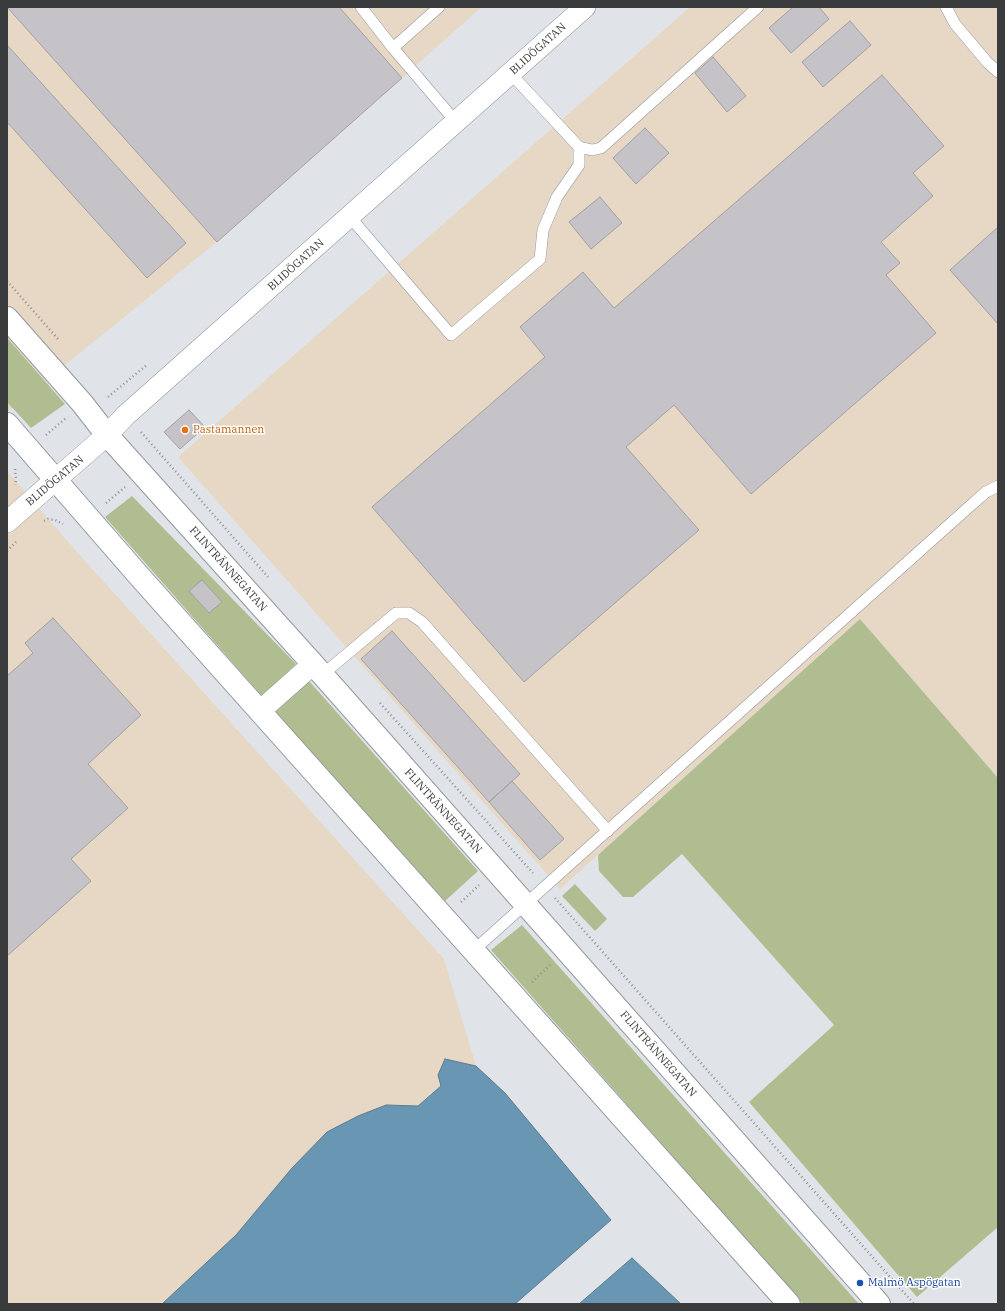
<!DOCTYPE html>
<html>
<head>
<meta charset="utf-8">
<style>
	body { margin:0 }
	#map { position:relative; width:1005px; height:1311px; overflow:hidden; background:#e0e4e8; font-family:"IBM Plex Serif",serif }
	canvas { display:block }
	.frame { position:absolute; inset:0; border:8px solid #3a3b3d; pointer-events:none }
</style>
</head>
<body>
<div id="map">
<canvas width="1005" height="1311"></canvas>
<div class="frame"></div>
</div>
<script>
const context = document.querySelector('canvas').getContext('2d');
context.lineJoin = 'round';
function paint(path, color) { context.fillStyle = color; context.fill(path, 'evenodd'); }
const shape = rows => new Path2D(rows.map(r => 'M' + r).join(''));
function strokePath(path, color, width, dash) { context.strokeStyle = color; context.lineWidth = width; context.lineCap = dash ? 'butt' : 'round'; context.setLineDash(dash || []); context.stroke(path); }
function label(font, color, halo, rows, align = 'center') {
  context.font = font + ' "IBM Plex Serif",serif'; context.lineWidth = 3; context.setLineDash([]); context.textBaseline = 'middle'; context.strokeStyle = halo; context.fillStyle = color; for (const [text, x, y, turn = 0] of rows) {
    context.save(); context.translate(x, y); context.rotate((+turn || 0) * Math.PI / 180); context.textAlign = isNaN(turn) ? turn : align; if (halo) context.strokeText(text, 0, 0); context.fillText(text, 0, 0); context.restore();
  }
}
paint(shape([
	[7,7,482,7,217,242,7,412],
	[690,7,998,7,998,778,860,619,560,889,178,457],
	[7,471,77,552,444,959,476,1066,445,1059,441,1086,417,1106,386,1105,358,1116,327,1132,292,1168,236,1235,162,1304,7,1304]
]), '#e6d8c5');
paint(shape([
	[7,338,65,404,31,428,7,402],
	[132,496,296,664,262,696,105,517],
	[860,619,998,778,998,1227,917,1297,749,1102,834,1025,682,854,633,897,623,897,599,871,598,855],
	[309,681,478,871,445,901,275,712],
	[575,884,607,919,595,931,562,896],
	[522,925,859,1304,803,1304,491,950]
]), '#b0bd91');
const water = shape([
	[445,1059,476,1066,505,1093,611,1220,515,1304,162,1304,236,1235,292,1168,327,1132,358,1116,386,1105,418,1106,441,1086,438,1075,445,1059],
	[632,1258,681,1304,579,1304,632,1258]
]);
paint(water, '#6996b3');
strokePath(water, '#5b7b90', 1);
const building = shape([
	[7,7,339,7,402,78,217,242,7,7],
	[793,7,819,7,829,19,791,53,769,28,793,7],
	[850,21,871,45,823,87,802,62,850,21],
	[7,45,186,243,147,278,7,122,7,45],
	[713,57,746,96,727,112,695,73,713,57],
	[882,75,944,146,913,173,933,196,881,242,900,263,886,275,936,333,751,494,674,405,626,447,699,530,524,682,372,507,545,357,520,327,583,272,614,308,882,75],
	[645,128,669,153,636,184,613,158,645,128],
	[600,197,622,223,591,249,569,222,600,197],
	[998,227,998,324,950,270,998,227],
	[189,410,205,427,180,449,164,432,189,410],
	[202,580,222,602,209,613,189,591,202,580],
	[53,618,141,715,88,764,128,808,71,859,91,881,7,956,7,676,33,653,25,643,53,618],
	[392,631,520,774,489,802,361,659,392,631],
	[512,781,564,839,540,860,489,802,512,781]
]);
paint(building, '#c5c3c7');
strokePath(building, '#a3a0a4', 1);
const lane = shape([
	[361,7,393,48],
	[439,7,393,48,456,122],
	[946,7,955,24,987,62,998,72],
	[511,74,579,147,592,150,601,148,758,7],
	[350,217,451,335,540,259,543,230,557,197,579,165,579,147],
	[322,675,396,613,409,613,422,622,608,831],
	[473,951,970,506,986,492,998,486]
]);
const street = shape([
	[7,522,107,435,126,415,585,7],
	[260,711,313,664]
]);
const secondary = shape([
	[7,318,82,403,107,435,313,664,879,1304],
	[7,424,140,577,789,1304]
]);
strokePath(lane, '#94989c', 12);
strokePath(street, '#94989c', 22);
strokePath(secondary, '#94989c', 24);
strokePath(shape([
	[7,281,58,339],
	[108,397,148,364],
	[141,432,268,577],
	[46,435,66,418],
	[15,469,16,480,15,485],
	[106,503,125,487],
	[44,521,48,519,55,520,63,524],
	[7,551,16,542],
	[380,703,533,873],
	[555,898,914,1304],
	[461,902,479,885],
	[532,982,550,965]
]), '#8d8f92', 2.5, [1, 3]);
strokePath(lane, '#fff', 11);
strokePath(street, '#fff', 21);
strokePath(secondary, '#fff', 22);
for (const [x, y, r, color] of [
	[185,430,4,"#e8710a"],
	[860,1283,4,"#1a4fb4"]
]) { const dot = new Path2D(); dot.arc(x, y, r, 0, 2 * Math.PI); context.fillStyle = color; context.fill(dot); strokePath(dot, '#fff', 1.5); }
label('11px', '#3a3b3d', '#fff', [
	["BLIDÖGATAN",538,49,-42],
	["BLIDÖGATAN",296,265,-42],
	["BLIDÖGATAN",55,481,-40],
	["FLINTRÄNNEGATAN",228,569,48],
	["FLINTRÄNNEGATAN",443,811,48],
	["FLINTRÄNNEGATAN",658,1054,49]
]);
label('11px', '#c56008', '#fff', [
	["Pastamannen",193,430]
], 'left');
label('11px', '#164399', '#fff', [
	["Malmö Aspögatan",868,1283]
], 'left');
</script>
</body>
</html>
